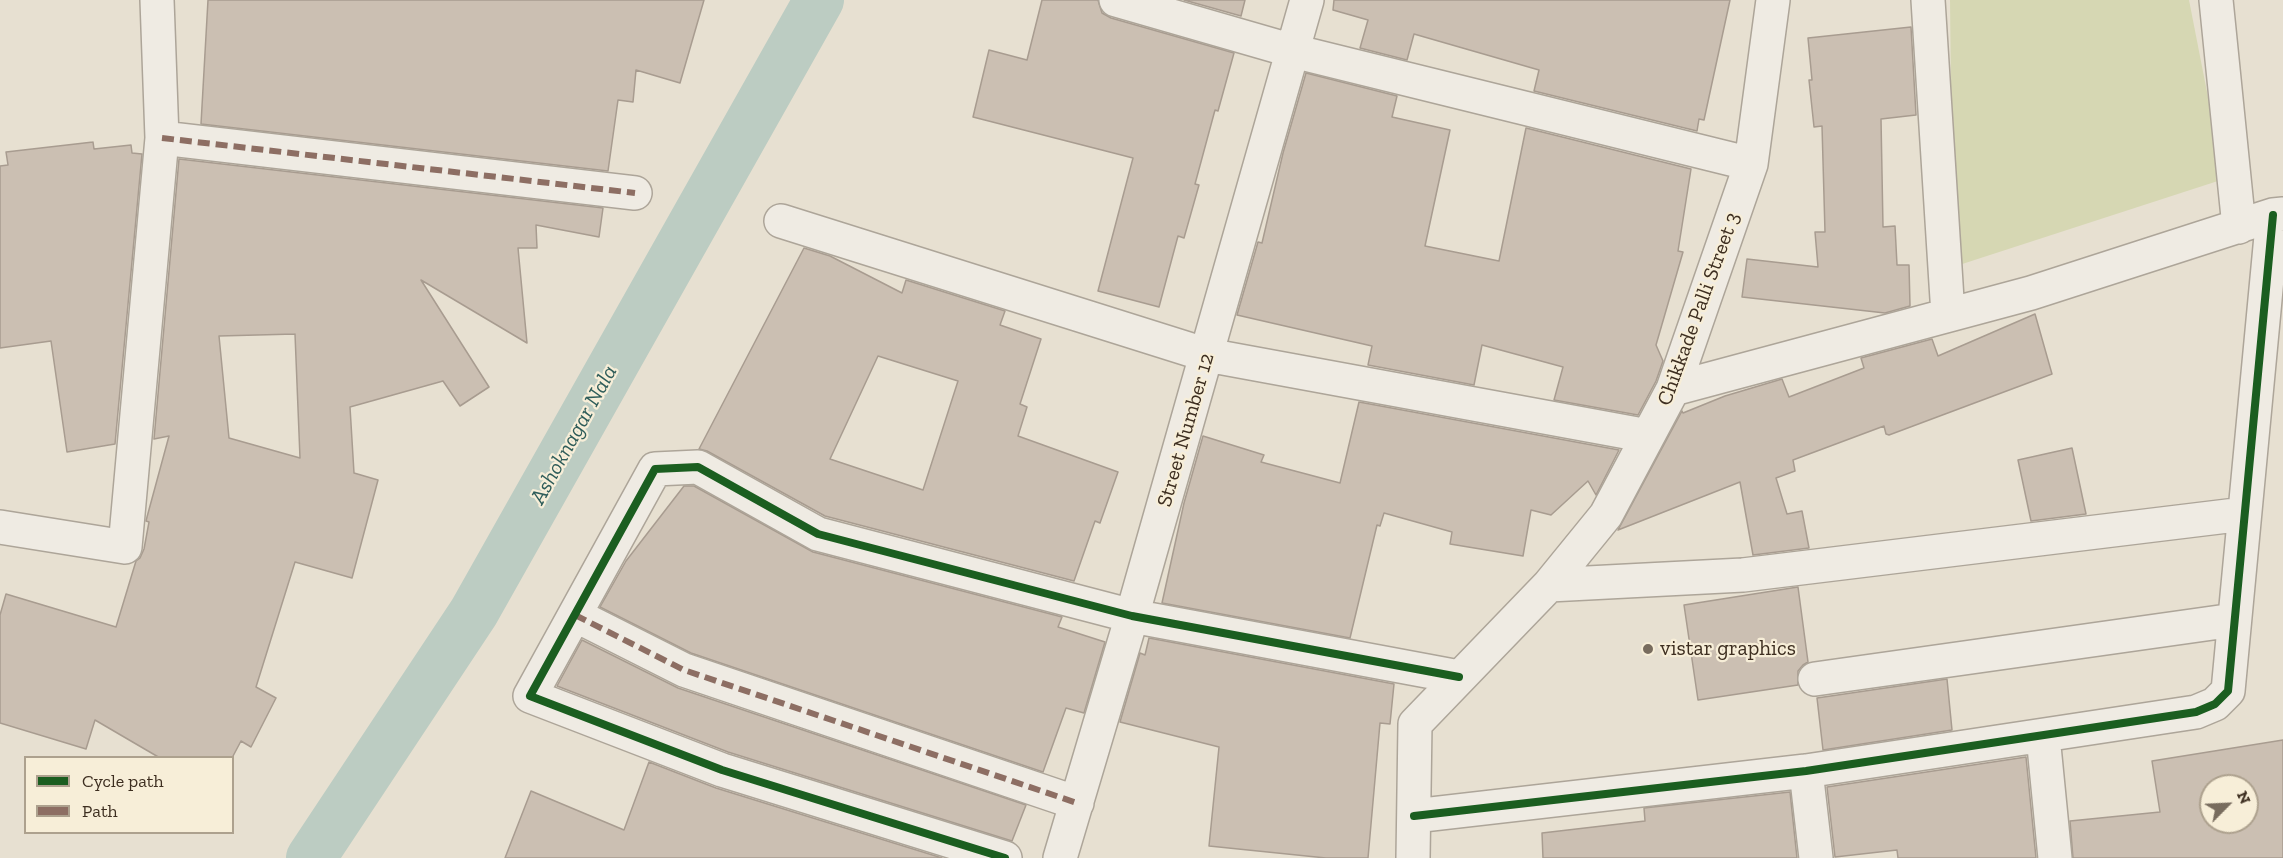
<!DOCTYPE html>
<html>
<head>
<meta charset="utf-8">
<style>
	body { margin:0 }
	#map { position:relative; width:2283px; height:858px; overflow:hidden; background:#e7e0d1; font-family:"Zilla Slab",serif }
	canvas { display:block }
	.legend { position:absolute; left:24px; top:756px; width:210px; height:78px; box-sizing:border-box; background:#f7eed8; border:2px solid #ada18e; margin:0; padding:8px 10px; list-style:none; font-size:18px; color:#3d2e20 }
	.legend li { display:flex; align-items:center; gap:12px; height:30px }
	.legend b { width:30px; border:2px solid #ada18e }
	.north { position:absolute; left:2199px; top:774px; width:60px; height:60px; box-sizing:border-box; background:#f7eed8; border:2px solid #ada18e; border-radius:50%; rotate:66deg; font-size:16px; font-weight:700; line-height:24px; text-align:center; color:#3d2e20 }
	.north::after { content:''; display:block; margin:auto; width:21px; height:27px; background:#786c5e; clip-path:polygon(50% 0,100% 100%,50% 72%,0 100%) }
</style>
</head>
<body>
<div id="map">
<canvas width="2283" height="858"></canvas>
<ul class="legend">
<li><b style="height:8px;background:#1b5e20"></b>Cycle path</li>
<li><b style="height:8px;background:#8d6e63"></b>Path</li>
</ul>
<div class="north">N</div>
</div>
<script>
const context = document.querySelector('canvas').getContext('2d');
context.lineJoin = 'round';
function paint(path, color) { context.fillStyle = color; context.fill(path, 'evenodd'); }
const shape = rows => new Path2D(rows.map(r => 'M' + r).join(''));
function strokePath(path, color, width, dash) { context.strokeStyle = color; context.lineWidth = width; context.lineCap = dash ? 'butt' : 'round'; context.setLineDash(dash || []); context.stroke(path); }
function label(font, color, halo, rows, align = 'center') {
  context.font = font + ' "Zilla Slab",serif'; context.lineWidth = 4.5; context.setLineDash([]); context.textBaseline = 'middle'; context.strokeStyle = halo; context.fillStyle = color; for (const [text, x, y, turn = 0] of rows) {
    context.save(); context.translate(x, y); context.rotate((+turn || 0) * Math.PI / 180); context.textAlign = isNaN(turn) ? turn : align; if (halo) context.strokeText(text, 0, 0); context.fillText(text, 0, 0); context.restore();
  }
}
paint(shape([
	[1950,0,2189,0,2224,179,1953,267]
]), '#d6d7b3');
strokePath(shape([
	[311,858,474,612,819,0]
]), '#bcccc2', 50);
const building = shape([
	[208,0,704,0,680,83,636,70,633,102,618,100,608,171,201,124,208,0],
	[1042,0,1098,0,1102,13,1111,18,1234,53,1218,111,1215,110,1195,184,1199,185,1184,238,1178,236,1159,307,1098,291,1133,158,973,117,989,50,1027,60,1042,0],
	[1184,0,1245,0,1241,16,1184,0],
	[1334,0,1730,0,1704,120,1699,119,1697,131,1534,91,1539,70,1414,34,1407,60,1360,48,1368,20,1333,10,1334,0],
	[1911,27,1916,115,1881,119,1883,227,1895,226,1897,265,1909,265,1910,306,1885,313,1742,297,1747,259,1818,267,1815,232,1825,232,1822,126,1814,127,1809,80,1812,80,1808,38,1911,27],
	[1306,73,1397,96,1392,117,1450,130,1425,246,1499,261,1526,128,1691,169,1678,251,1683,252,1656,345,1663,361,1656,381,1638,415,1554,400,1563,367,1482,345,1474,385,1368,365,1372,346,1237,315,1258,242,1262,243,1283,153,1306,73],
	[93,142,94,149,131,145,132,153,142,154,115,444,67,452,51,341,0,348,0,166,8,165,6,152,93,142],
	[179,159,603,208,599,237,536,225,537,248,518,248,527,343,421,280,489,387,460,406,443,381,350,407,354,473,378,480,352,578,295,562,256,687,276,698,251,747,241,741,232,758,160,758,95,720,86,749,0,723,0,615,6,594,116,627,136,561,140,558,144,549,149,522,146,521,147,517,169,436,154,439,179,159],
	[295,334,300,458,229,438,219,336,295,334],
	[804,248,830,256,902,293,906,280,1005,311,1000,325,1041,339,1020,404,1027,407,1018,436,1118,472,1100,523,1095,521,1074,581,825,516,707,451,699,449,804,248],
	[878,356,958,381,923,490,830,459,878,356],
	[2035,314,2052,374,1889,435,1886,434,1884,426,1793,460,1795,471,1776,478,1787,514,1802,511,1809,548,1753,555,1740,482,1618,530,1682,411,1683,413,1725,396,1782,379,1789,397,1864,368,1861,358,1932,339,1938,356,2035,314],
	[1359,402,1619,450,1596,495,1588,481,1551,515,1531,510,1523,556,1450,544,1452,532,1384,513,1380,526,1377,525,1350,638,1162,603,1184,503,1203,436,1264,455,1261,462,1340,483,1359,402],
	[2072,448,2086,514,2031,521,2018,460,2072,448],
	[684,486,694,486,813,552,1062,617,1058,627,1105,642,1084,713,1066,708,1043,772,691,653,600,607,626,561,684,486],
	[1798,587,1808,662,1803,665,1798,671,1798,685,1698,700,1684,605,1798,587],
	[1149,638,1394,684,1390,724,1380,723,1368,858,1326,858,1209,846,1219,747,1120,722,1140,653,1145,655,1149,638],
	[582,640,678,688,1026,805,1012,841,728,752,557,686,582,640],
	[1947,679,1952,730,1823,750,1817,698,1947,679],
	[2283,740,2283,858,2073,858,2070,821,2160,812,2152,761,2283,740],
	[2211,786,2247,786,2247,822,2211,822,2211,786],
	[2026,757,2036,858,1898,858,1897,850,1835,857,1827,787,2026,757],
	[649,762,716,788,942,858,505,858,531,791,624,830,649,762],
	[1790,792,1797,858,1543,858,1542,833,1645,821,1644,808,1790,792]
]);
paint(building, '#cbbfb2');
strokePath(building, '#a89c90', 1.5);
const minor = shape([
	[1116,0,1293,51,1751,164],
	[1928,0,1948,315],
	[2216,0,2239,227],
	[162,138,635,193],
	[781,221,1207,355,1648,436],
	[1673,389,2031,293,2273,215,2283,214],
	[0,527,125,547,162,138,157,0],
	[1549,585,1743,575,2244,514],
	[575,615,684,670,1077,803],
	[1815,679,2234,620],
	[2043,736,2055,858],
	[1806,771,1816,858],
	[1414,816,1806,771,2196,712,2215,704,2228,691,2273,215],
	[1005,858,722,770,530,696,655,469,698,467,818,534,1132,616,1459,677],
	[1060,858,1132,616,1307,0],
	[1413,858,1415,724,1549,585,1606,515,1673,389,1751,164,1773,0]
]);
strokePath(minor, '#ada599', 36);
strokePath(minor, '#efebe3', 33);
strokePath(shape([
	[162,138,635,193],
	[575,615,684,670,1077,803]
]), '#8d6e63', 6, [12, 6]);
strokePath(shape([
	[1414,816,1806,771,2196,712,2215,704,2228,691,2273,215],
	[1005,858,722,770,530,696,655,469,698,467,818,534,1132,616,1459,677]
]), '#1b5e20', 8);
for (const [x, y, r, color] of [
	[1648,649,6,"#786c5e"]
]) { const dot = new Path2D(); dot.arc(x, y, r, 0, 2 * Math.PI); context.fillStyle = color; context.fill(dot); strokePath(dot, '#f7eed8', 2); }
label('21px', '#3d2e20', '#f7eed8', [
	["Chikkade Palli Street 3",1699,309,-70],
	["Street Number 12",1186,430,-74]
]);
label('21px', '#3d2e20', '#f7eed8', [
	["vistar graphics",1660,649]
], 'left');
label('italic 22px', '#2f5d5a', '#f7eed8', [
	["Ashoknagar Nala",574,435,-61]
]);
</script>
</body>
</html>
